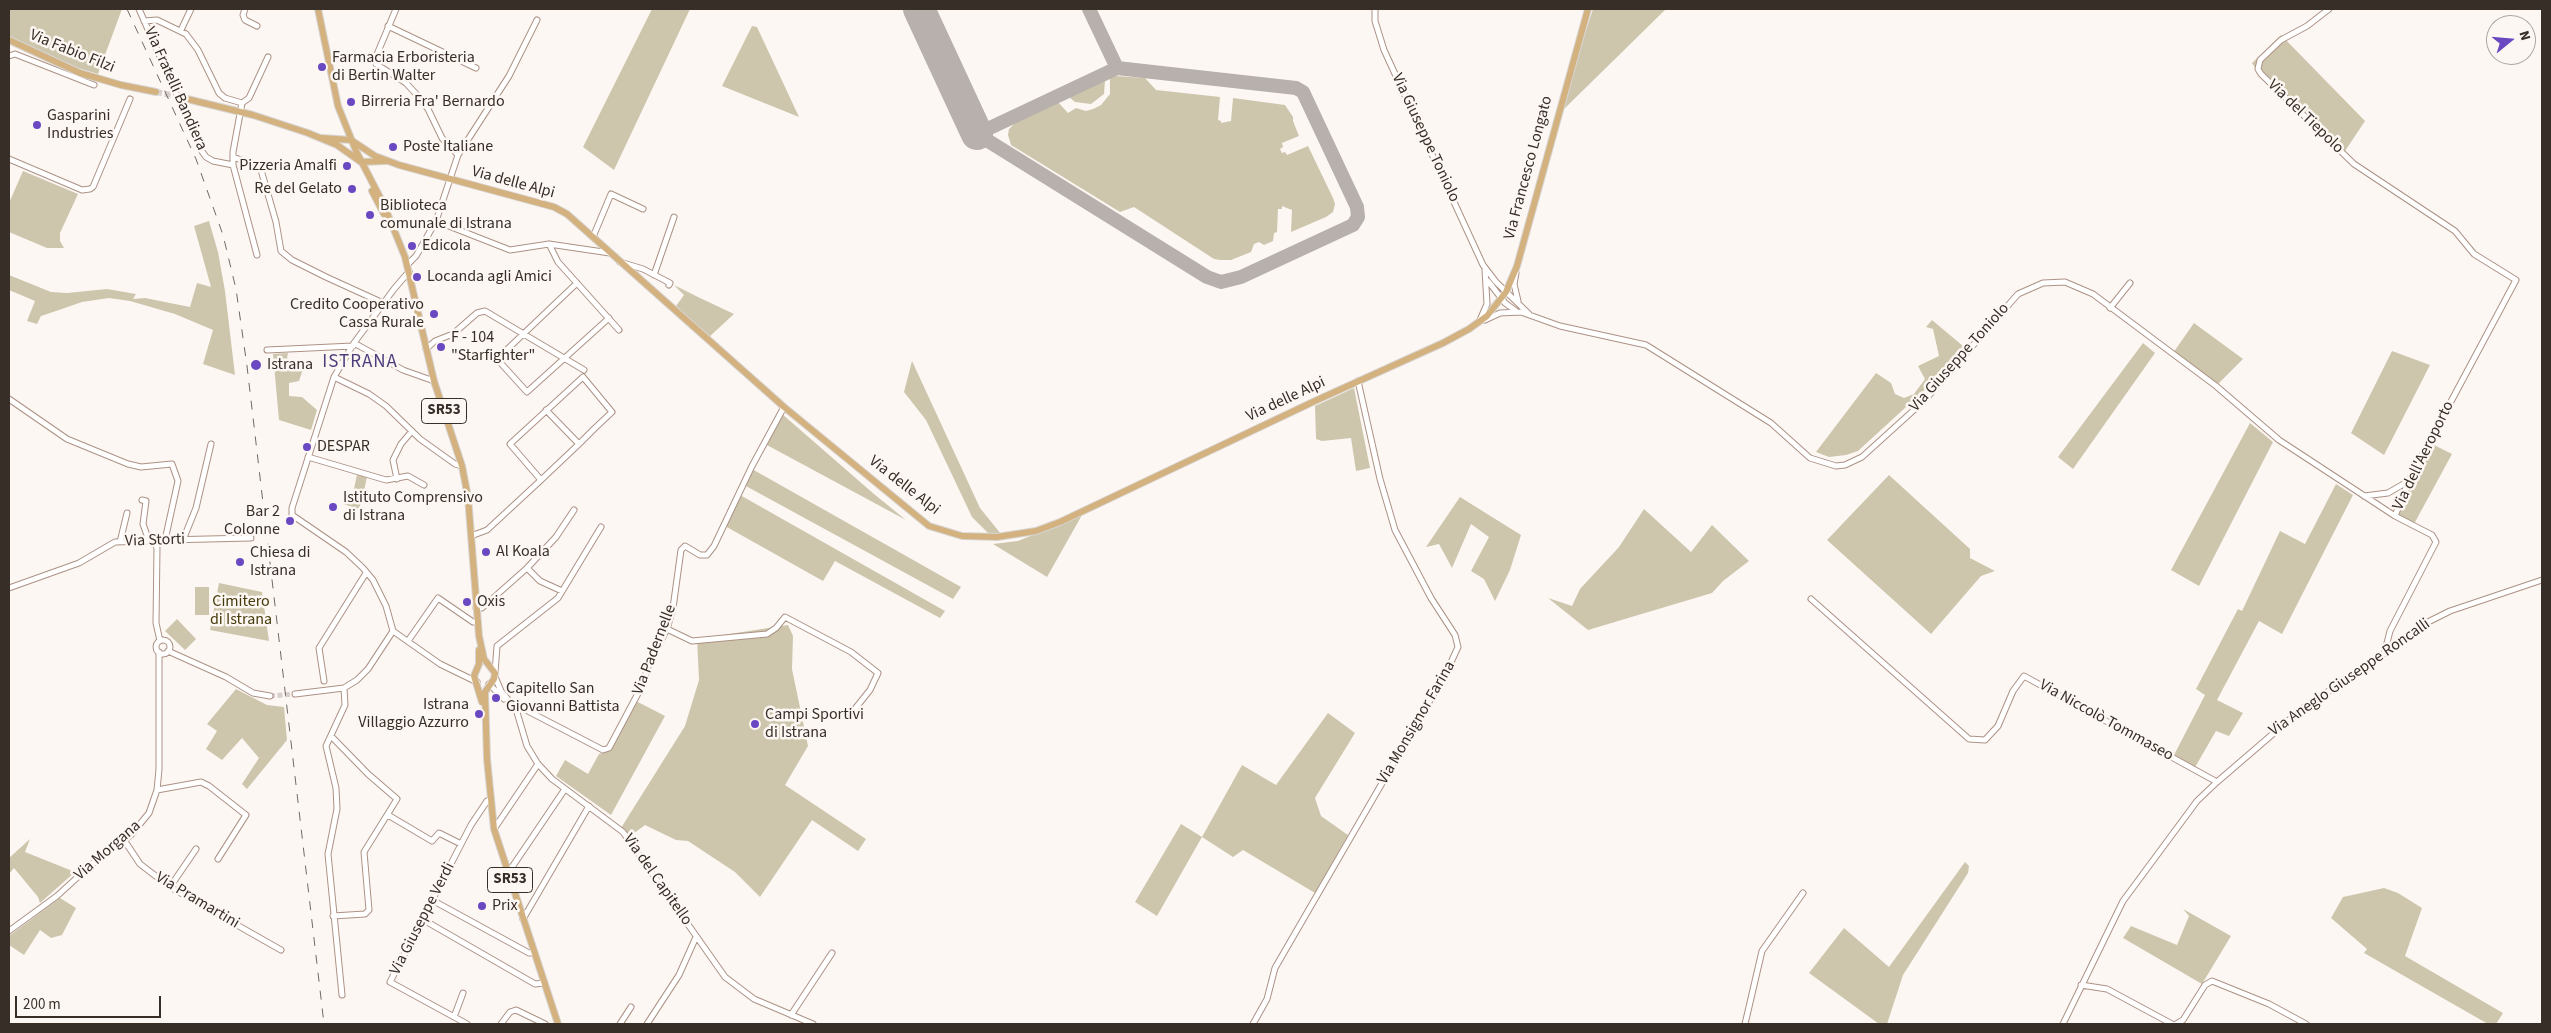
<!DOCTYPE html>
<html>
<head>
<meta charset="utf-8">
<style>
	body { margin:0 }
	#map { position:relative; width:2551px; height:1033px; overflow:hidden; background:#fdf7f4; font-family:"Source Sans 3",sans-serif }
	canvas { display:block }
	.frame { position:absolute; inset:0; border:10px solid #382e28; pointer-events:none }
	.north { position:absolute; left:2486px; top:15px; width:50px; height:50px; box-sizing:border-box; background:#fdf7f4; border:1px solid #aea7a2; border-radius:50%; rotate:73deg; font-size:14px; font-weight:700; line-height:20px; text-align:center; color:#382e28 }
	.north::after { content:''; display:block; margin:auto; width:18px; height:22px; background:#6a48c1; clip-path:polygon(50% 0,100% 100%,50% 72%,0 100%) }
	.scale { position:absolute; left:15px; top:996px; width:146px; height:22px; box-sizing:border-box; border:2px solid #382e28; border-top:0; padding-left:6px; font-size:15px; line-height:18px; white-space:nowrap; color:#382e28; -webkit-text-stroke:4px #fdf7f4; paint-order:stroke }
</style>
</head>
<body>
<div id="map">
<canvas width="2551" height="1033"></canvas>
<div class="frame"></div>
<div class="north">N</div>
<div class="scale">200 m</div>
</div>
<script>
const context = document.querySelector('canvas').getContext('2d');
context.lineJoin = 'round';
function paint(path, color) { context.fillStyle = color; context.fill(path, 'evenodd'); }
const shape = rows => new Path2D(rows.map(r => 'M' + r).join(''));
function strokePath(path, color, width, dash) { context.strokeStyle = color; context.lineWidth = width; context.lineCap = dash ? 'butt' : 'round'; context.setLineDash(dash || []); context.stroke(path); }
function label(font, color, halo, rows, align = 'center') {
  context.font = font + ' "Source Sans 3",sans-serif'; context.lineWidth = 5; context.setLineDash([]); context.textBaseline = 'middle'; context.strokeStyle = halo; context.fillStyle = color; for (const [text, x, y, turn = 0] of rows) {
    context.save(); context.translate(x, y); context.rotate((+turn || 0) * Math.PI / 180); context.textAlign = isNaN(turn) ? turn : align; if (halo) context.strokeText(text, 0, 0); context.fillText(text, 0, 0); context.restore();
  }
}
paint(shape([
	[9,9,122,9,98,74,71,66,9,37],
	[652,9,690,9,614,170,583,147],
	[1593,9,1666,9,1562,111,1580,49],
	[752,26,757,27,799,117,722,86],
	[2281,35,2365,121,2343,154,2301,110,2298,115,2295,112,2296,107,2258,72,2252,63],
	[1116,76,1145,78,1156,90,1220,97,1218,120,1221,121,1221,123,1231,121,1233,98,1285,105,1293,117,1293,121,1299,136,1282,143,1283,147,1280,149,1282,153,1285,152,1287,155,1308,146,1333,198,1335,204,1333,212,1326,217,1291,232,1292,210,1282,206,1282,209,1278,209,1277,232,1274,233,1273,241,1264,245,1259,242,1254,244,1251,252,1231,260,1221,260,1214,259,1134,207,1120,212,1011,145,1008,135,1009,129,1016,122,1058,102,1068,113,1076,108,1086,111,1093,109,1101,105,1110,94,1110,78],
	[1105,80,1104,94,1091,104,1075,102,1069,97],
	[23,171,78,194,60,233,60,241,64,248,47,248,9,232,9,203],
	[209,221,218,252,225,291,235,375,203,364,213,330,175,314,130,301,109,298,82,302,59,310,41,316,37,324,27,321,35,301,9,290,9,275,51,292,67,293,107,289,136,294,133,299,145,298,190,307,197,283,211,287,194,226],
	[674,285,698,297,734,314,708,338,676,306,684,295],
	[1932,320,1963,346,1930,385,1858,451,1846,455,1829,457,1816,452,1876,373,1891,383,1895,394,1904,398,1914,394,1925,379,1918,366,1939,356,1933,329,1926,327],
	[2194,323,2243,359,2217,385,2173,353],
	[2143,343,2155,353,2073,469,2058,457],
	[2392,351,2430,365,2384,455,2351,433],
	[288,353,287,358,303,369,299,381,289,383,289,396,302,397,317,410,311,430,279,420,273,354],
	[912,361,980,508,1001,534,990,535,972,517,926,420,904,392],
	[1354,388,1370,468,1356,471,1351,438,1322,441,1316,439,1315,406],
	[782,414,874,494,906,520,765,444],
	[2250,423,2273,442,2199,586,2171,570],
	[2428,442,2452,454,2414,524,2396,513,2423,443],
	[752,469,961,587,953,599,744,485],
	[357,475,367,477,363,495,353,493],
	[1889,475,1970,549,1970,558,1995,571,1981,576,1931,634,1827,540],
	[2336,484,2353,495,2282,634,2259,621,2217,700,2243,713,2229,736,2216,731,2194,769,2173,757,2205,695,2196,689,2238,609,2242,611,2280,531,2305,544],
	[346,495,362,499,359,509,343,504],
	[740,495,945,611,940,618,835,561,823,581,725,526],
	[1460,497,1521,535,1510,570,1495,601,1484,579,1471,571,1489,537,1471,524,1452,568,1439,544,1426,547],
	[1644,509,1691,552,1712,525,1749,561,1723,581,1712,593,1588,630,1548,598,1572,606,1580,589,1619,547],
	[1082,515,1047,577,993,544,1018,541],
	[219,583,262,592,269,641,210,630],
	[195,587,209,587,209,615,195,615],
	[177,619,196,639,185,650,165,631],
	[788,625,793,636,792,669,808,746,785,785,866,839,858,851,812,820,760,897,735,872,688,841,676,840,645,825,629,837,621,828,685,726,699,680,697,639],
	[236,689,267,705,284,707,287,740,247,789,242,784,259,758,242,738,222,760,206,749,217,731,207,724],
	[636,701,665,716,611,815,556,776,565,760,588,774,599,754,609,751,615,743],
	[1328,713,1355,733,1315,798,1321,816,1348,835,1315,893,1243,850,1233,857,1202,837,1157,916,1135,902,1181,824,1202,837,1242,765,1276,785],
	[30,839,25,852,75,872,40,903,38,897,14,868,9,874,9,858],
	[1965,862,1969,866,1968,873,1903,975,1887,1024,1879,1024,1809,973,1844,928,1889,967],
	[2384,888,2398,893,2422,908,2405,956,2503,1013,2496,1024,2488,1024,2364,953,2367,949,2331,918,2343,897],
	[60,898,76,908,62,935,51,938,40,930,24,955,9,945,9,936],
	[2183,909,2231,936,2202,984,2123,938,2131,926,2177,945,2189,916]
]), '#cdc6ac');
strokePath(shape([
	[977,134,1207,277,1221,282,1241,277,1353,225,1358,217,1357,207,1303,92,1296,88,1117,68],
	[977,134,1117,68,1089,9]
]), '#b7b0ac', 14);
strokePath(shape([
	[919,9,977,134]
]), '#b7b0ac', 32);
strokePath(shape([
	[270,696,295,694]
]), '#d6cfcb', 5, [5, 2.5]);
strokePath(shape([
	[156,92,182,97]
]), '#d6cfcb', 6, [6, 3]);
const minor = shape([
	[139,9,201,150,206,157,213,161,233,165],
	[245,9,243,15,245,20,257,26],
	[396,9,375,59,376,64,406,83,417,95,428,109,442,138,458,155],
	[1375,9,1375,21,1384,50,1483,265,1496,282,1529,314],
	[144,21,157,20,186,34,198,50,219,93,225,98,242,103,233,152,233,165,257,255],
	[388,26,476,68],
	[181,30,191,9],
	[9,56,15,54,94,85],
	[242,103,249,98,268,57],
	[233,157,255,165,261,170,276,222,281,251,292,260,326,277,383,303],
	[9,159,82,190,90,189,93,187,130,99],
	[436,221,510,250,549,244,610,253],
	[593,237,611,194,643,209],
	[549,244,558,262,619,330],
	[620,262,643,269,670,283,669,285],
	[408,264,416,256,436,221,458,155,509,76,537,20],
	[410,273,406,275,394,289,354,343,334,377,292,508,292,515,346,552,363,568,373,580,386,606,393,631,440,664,477,682],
	[1516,273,1514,284,1518,301],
	[654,275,674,217],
	[1488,281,1505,303,1516,311],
	[577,283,497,359,527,392,609,318],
	[2110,308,2130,283],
	[1480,320,1487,304,1485,270],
	[1485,320,1500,313,1521,312,1560,326,1646,345,1771,423,1810,458,1836,466,1845,465,1862,457,1925,400,2018,294,2043,283,2065,282,2093,294,2216,386,2279,440,2395,516,2409,480,2516,280,2474,254,2455,231,2354,164,2261,74,2258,69,2260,60,2281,40,2307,26,2329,9],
	[354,343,403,370,434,381],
	[426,349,435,341,453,334,477,313,485,311,584,370],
	[267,350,353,346],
	[334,377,369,394,386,406,420,439,455,464,462,466],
	[9,399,67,439,128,464,141,467,172,464,178,481,165,540],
	[546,410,579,444],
	[308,457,386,480,408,476,424,485],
	[397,479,393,460,401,444,412,431],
	[2364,496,2388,493,2407,482],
	[142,500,146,501,143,524,149,541],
	[471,536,487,530,541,480,579,444,595,428,612,412,583,377,510,444,541,480],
	[183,540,196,508,211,444],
	[120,542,127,513],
	[155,544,157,548,156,623,160,641],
	[527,568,540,581,562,591],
	[9,588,79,563,115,542,149,541,155,544,165,540,251,538],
	[1811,599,1969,739,1985,740,1998,726,2013,691,2024,676,2217,782],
	[476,608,482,608,527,568,556,537,574,510],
	[667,629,692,641,767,634,776,628,785,617,851,652,878,673,870,690,854,710],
	'156 647a7 7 0 1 1 14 0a7 7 0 1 1-14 0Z',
	[408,641,438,598,473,622,477,622],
	[168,651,226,677,253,693,270,696],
	[2385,651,2390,631,2436,542,2432,535,2395,516],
	[495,673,497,646,558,598,601,527],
	[495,677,501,691,516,709,527,746,538,764,552,779,623,832,725,977,754,999,813,1024],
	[324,681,319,648,366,573],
	[489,684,504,699],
	[295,694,344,688,357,680,368,669,393,631],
	[516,709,524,709,603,750,609,748,643,684,649,663,667,629,673,608,681,550,685,546,700,555,707,555,714,546,752,466,784,407],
	[331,736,368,774,397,799,364,852,369,910,365,914,333,916],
	[157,790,201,782,209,786,246,815,218,859],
	[388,815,432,841,439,833,461,844],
	[494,829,538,764],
	[124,840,140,864,170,887,281,950],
	[508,873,565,789],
	[170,887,196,849],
	[432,900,529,953,534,953],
	[422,919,535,984,544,983],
	[523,919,589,806],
	[9,931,57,896,92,864,131,835,149,813,157,790,159,769,159,652],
	[2081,985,2107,989,2172,1024],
	[342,995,328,854,337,809,336,788,326,746,345,705,344,688],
	[791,1015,832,953],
	[454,1017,463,993],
	[467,1024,390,982,471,825,487,801,491,800],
	[501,1024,510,1012,516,1010,545,1024],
	[620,1024,631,1007],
	[647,1024,679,975,696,937],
	[1253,1024,1267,999,1275,968,1447,671,1458,647,1455,635,1431,598,1395,530,1380,479,1358,381],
	[1745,1024,1762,951,1803,893],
	[2063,1024,2123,901,2197,801,2217,782,2303,708,2370,664,2420,626,2450,611,2542,580],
	[2176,1024,2183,1020,2205,985,2212,981,2269,1004,2306,1024]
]);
const major = shape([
	[318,9,338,106,356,151,384,205,405,257,434,381,462,466,468,497,479,636,484,659,495,673,494,679,485,692,487,759,494,829,558,1024],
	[9,40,80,73,121,85,156,92],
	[183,98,253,115,308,133,337,145,361,162],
	[322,138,351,140,375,156,399,165,554,207,567,214,784,407,929,526,962,536,997,537,1036,531,1060,522,1317,400,1443,343,1469,329,1487,316,1506,292,1517,266,1588,9],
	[361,162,386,161],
	[372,191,384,214],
	[479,650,479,664,474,676,482,702]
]);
strokePath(minor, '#ac9285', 7);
strokePath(major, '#d7d5d4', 8);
strokePath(minor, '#fff', 5);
strokePath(major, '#d3b280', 6);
strokePath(shape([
	[127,9,196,159,223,235,236,289,247,366,324,1024]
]), '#716863', 1, [9, 9]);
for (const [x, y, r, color] of [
	[322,67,5,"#6a48c1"],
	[351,102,5,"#6a48c1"],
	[37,125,5,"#6a48c1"],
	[393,147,5,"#6a48c1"],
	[347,166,5,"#6a48c1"],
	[352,189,5,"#6a48c1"],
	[370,215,5,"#6a48c1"],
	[412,246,5,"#6a48c1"],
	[417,277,5,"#6a48c1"],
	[434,314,5,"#6a48c1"],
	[441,347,5,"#6a48c1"],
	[256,365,6,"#6a48c1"],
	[307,447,5,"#6a48c1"],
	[333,507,5,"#6a48c1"],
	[290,521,5,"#6a48c1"],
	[486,552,5,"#6a48c1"],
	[240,562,5,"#6a48c1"],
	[467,602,5,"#6a48c1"],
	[496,698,5,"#6a48c1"],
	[479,714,5,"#6a48c1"],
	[755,724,5,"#6a48c1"],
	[482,906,5,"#6a48c1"]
]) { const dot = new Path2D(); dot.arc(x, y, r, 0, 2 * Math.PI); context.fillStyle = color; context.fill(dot); strokePath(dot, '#fdf7f4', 2); }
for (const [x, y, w] of [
	[444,411,45],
	[510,880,45]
]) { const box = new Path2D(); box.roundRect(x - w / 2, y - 12.5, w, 25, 4); context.fillStyle = '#fdf7f4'; context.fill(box); strokePath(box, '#382e28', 1); }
label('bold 15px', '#382e28', null, [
	["SR53",444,411],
	["SR53",510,880]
]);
label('16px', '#382e28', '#fdf7f4', [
	["Via Fabio Filzi",72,52,22],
	["Via Fratelli Bandiera",175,89,66],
	["Via del Tiepolo",2305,117,44],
	["Via Giuseppe Toniolo",1425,138,65],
	["Via Francesco Longato",1529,168,-75],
	["Via delle Alpi",513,183,15],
	["Via Giuseppe Toniolo",1960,358,-48],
	["Via delle Alpi",1286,400,-25],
	["Via dell'Aeroporto",2424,456,-64],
	["Via delle Alpi",904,486,38],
	["Via Storti",155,541,-2],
	["Via Padernelle",655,650,-69],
	["Via Aneglo Giuseppe Roncalli",2350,678,-35],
	["Via Niccolò Tommaseo",2106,721,29],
	["Via Monsignor Farina",1417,723,-60],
	["Via Morgana",108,851,-41],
	["Via del Capitello",657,880,55],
	["Via Pramartini",197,901,31],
	["Via Giuseppe Verdi",423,919,-63]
]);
label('16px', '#382e28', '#fdf7f4', [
	["Farmacia Erboristeria",332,58],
	["di Bertin Walter",332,76],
	["Birreria Fra' Bernardo",361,102],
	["Gasparini",47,116],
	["Industries",47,134],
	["Poste Italiane",403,147],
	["Pizzeria Amalfi",337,166,"right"],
	["Re del Gelato",342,189,"right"],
	["Biblioteca",380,206],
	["comunale di Istrana",380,224],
	["Edicola",422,246],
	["Locanda agli Amici",427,277],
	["Credito Cooperativo",424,305,"right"],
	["Cassa Rurale",424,323,"right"],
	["F - 104",451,338],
	["\"Starfighter\"",451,356],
	["Istrana",267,365],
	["DESPAR",317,447],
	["Istituto Comprensivo",343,498],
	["di Istrana",343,516],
	["Bar 2",280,512,"right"],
	["Colonne",280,530,"right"],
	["Al Koala",496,552],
	["Chiesa di",250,553],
	["Istrana",250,571],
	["Oxis",477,602],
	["Capitello San",506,689],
	["Giovanni Battista",506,707],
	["Istrana",469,705,"right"],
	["Villaggio Azzurro",469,723,"right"],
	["Campi Sportivi",765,715],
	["di Istrana",765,733],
	["Prix",492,906]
], 'left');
label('16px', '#453a0a', '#fdf7f4', [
	["Cimitero",241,602],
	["di Istrana",241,620]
]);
context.letterSpacing = '1px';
label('19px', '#4b3e7b', '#fdf7f4', [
	["ISTRANA",360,363]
]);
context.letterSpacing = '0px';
</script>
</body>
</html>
